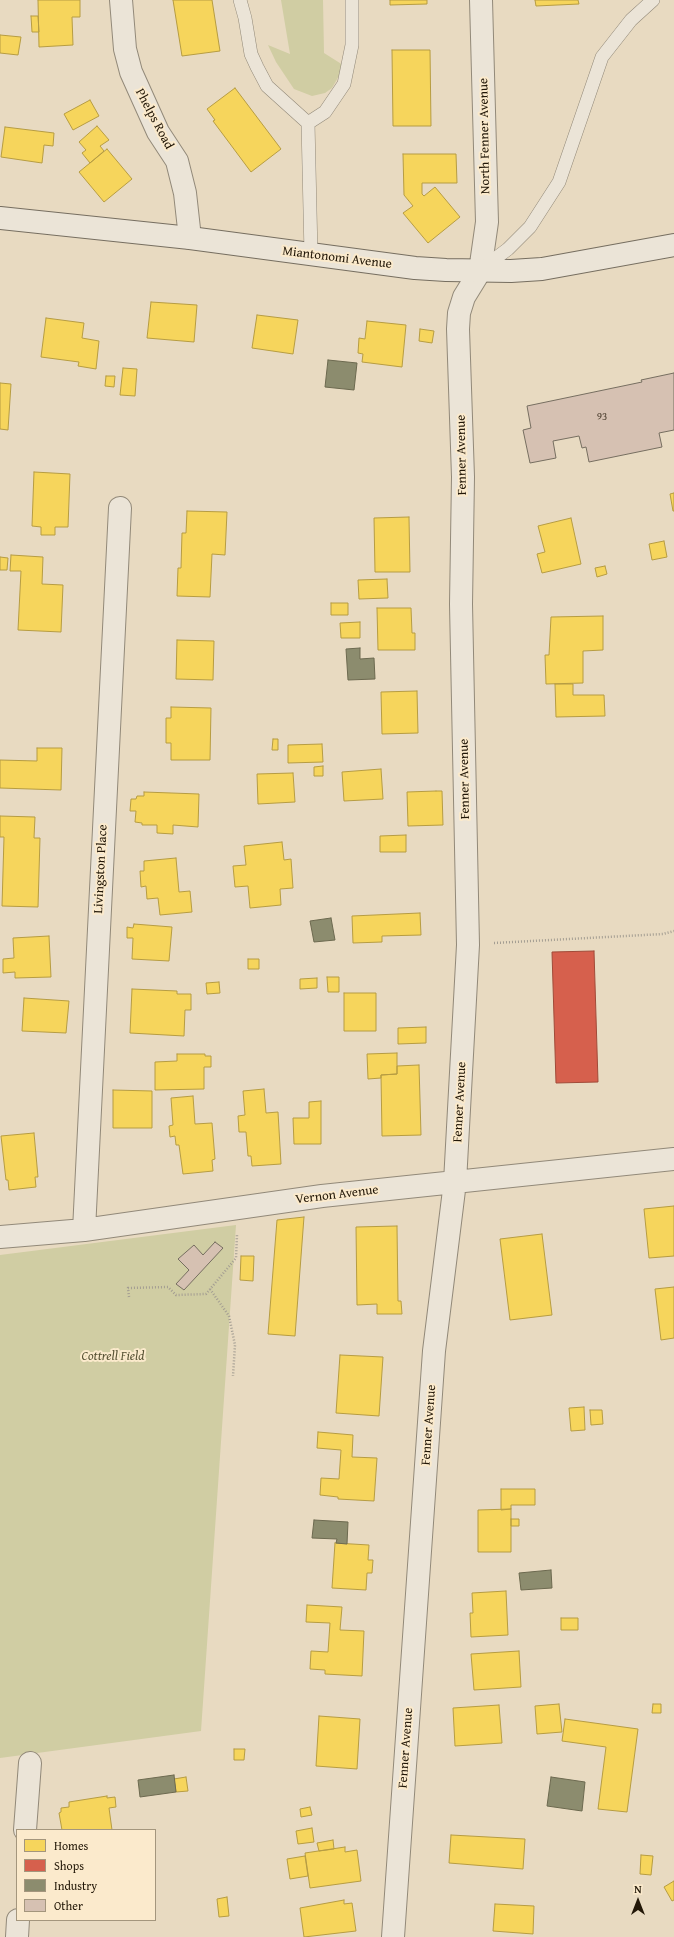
<!DOCTYPE html>
<html>
<head>
<meta charset="utf-8">
<style>
	body { margin:0 }
	#map { position:relative; width:674px; height:1937px; overflow:hidden; background:#e8dac1; font-family:"Gentium Book Plus",serif }
	canvas { display:block }
	.legend { position:absolute; left:16px; top:1829px; width:140px; height:92px; box-sizing:border-box; background:#fbeacc; border:1px solid #a4967d; margin:0; padding:5px 7px; list-style:none; font-size:12px; color:#221707 }
	.legend li { display:flex; align-items:center; gap:8px; height:20px }
	.legend b { width:20px; border:1px solid #a4967d }
	.north { position:absolute; left:618px; top:1881px; width:40px; height:40px; -webkit-text-stroke:3px #fbeacc; paint-order:stroke; rotate:0deg; font-size:11px; font-weight:700; line-height:16px; text-align:center; color:#221707 }
	.north::after { content:''; display:block; margin:auto; width:14px; height:18px; background:#221707; clip-path:polygon(50% 0,100% 100%,50% 72%,0 100%) }
</style>
</head>
<body>
<div id="map">
<canvas width="674" height="1937"></canvas>
<ul class="legend">
<li><b style="height:11px;background:#f6d55c"></b>Homes</li>
<li><b style="height:11px;background:#d6604d"></b>Shops</li>
<li><b style="height:11px;background:#8c8c6e"></b>Industry</li>
<li><b style="height:11px;background:#d6c1b2"></b>Other</li>
</ul>
<div class="north">N</div>
</div>
<script>
const context = document.querySelector('canvas').getContext('2d');
context.lineJoin = 'round';
function paint(path, color) { context.fillStyle = color; context.fill(path, 'evenodd'); }
const shape = rows => new Path2D(rows.map(r => 'M' + r).join(''));
function strokePath(path, color, width, dash) { context.strokeStyle = color; context.lineWidth = width; context.lineCap = dash ? 'butt' : 'round'; context.setLineDash(dash || []); context.stroke(path); }
function label(font, color, halo, rows, align = 'center') {
  context.font = font + ' "Gentium Book Plus",serif'; context.lineWidth = 4; context.setLineDash([]); context.textBaseline = 'middle'; context.strokeStyle = halo; context.fillStyle = color; for (const [text, x, y, turn = 0] of rows) {
    context.save(); context.translate(x, y); context.rotate((+turn || 0) * Math.PI / 180); context.textAlign = isNaN(turn) ? turn : align; if (halo) context.strokeText(text, 0, 0); context.fillText(text, 0, 0); context.restore();
  }
}
paint(shape([
	[281,0,323,0,324,53,343,65,344,67,332,88,325,93,312,96,294,89,276,62,268,45,290,54],
	[236,1225,201,1731,0,1758,0,1255]
]), '#d0cda3');
const homes = shape([
	[38,0,80,0,80,17,72,17,73,45,39,47,38,0],
	[173,0,212,0,220,51,182,56,173,0],
	[390,0,427,0,427,4,390,5,390,0],
	[535,0,578,0,579,4,536,6,535,0],
	[31,16,38,16,39,32,32,32,31,16],
	[0,35,21,37,18,55,0,53,0,35],
	[392,50,430,50,431,126,393,126,392,50],
	[235,88,281,149,251,172,213,121,215,120,207,109,235,88],
	[90,100,99,116,73,130,64,114,90,100],
	[97,126,109,140,100,146,104,151,90,163,82,153,86,150,79,142,97,126],
	[5,127,54,133,53,146,44,145,42,163,1,157,5,127],
	[107,149,132,179,104,202,79,172,107,149],
	[403,154,456,154,457,183,422,183,422,194,424,196,435,187,460,217,428,243,403,213,413,206,404,195,403,154],
	[151,302,197,305,194,342,147,338,151,302],
	[257,315,298,320,293,354,252,348,257,315],
	[46,318,84,323,82,338,99,341,96,369,78,366,79,362,41,357,46,318],
	[367,321,406,325,402,367,362,362,363,354,358,353,359,338,365,339,367,321],
	[420,329,434,331,432,343,419,341,420,329],
	[123,368,137,369,135,396,120,395,123,368],
	[106,376,115,376,114,387,105,386,106,376],
	[0,383,11,384,8,430,0,429,0,383],
	[34,472,70,474,68,527,55,527,55,535,41,535,41,527,32,526,34,472],
	[674,493,674,511,673,511,670,494,674,493],
	[187,511,227,512,225,555,212,554,210,597,177,596,178,568,181,568,182,533,186,533,187,511],
	[409,517,410,572,375,572,374,518,409,517],
	[571,518,581,564,542,573,537,554,545,552,538,526,571,518],
	[664,541,667,557,652,560,649,544,664,541],
	[11,555,43,557,42,584,63,585,61,632,18,630,21,571,10,571,11,555],
	[0,557,8,558,7,570,0,570,0,557],
	[605,566,607,574,597,577,595,568,605,566],
	[387,579,388,598,359,599,358,580,387,579],
	[331,603,348,603,348,615,331,615,331,603],
	[377,608,411,608,412,633,415,633,415,650,378,650,377,608],
	[603,616,603,650,583,651,583,683,546,684,545,655,549,655,551,617,603,616],
	[360,622,360,638,341,638,340,623,360,622],
	[177,640,214,641,213,680,176,679,177,640],
	[555,684,573,684,573,695,604,695,605,716,556,717,555,684],
	[417,691,418,733,382,734,381,692,417,691],
	[171,707,211,708,210,760,171,760,171,743,166,743,166,718,171,718,171,707],
	[273,739,278,739,278,750,272,750,273,739],
	[322,744,323,762,288,763,288,745,322,744],
	[37,748,62,748,61,790,0,788,0,760,37,761,37,748],
	[323,766,323,776,314,776,314,767,323,766],
	[381,769,383,799,344,801,342,772,381,769],
	[293,773,295,802,258,804,257,774,293,773],
	[436,791,442,791,443,825,408,826,407,792,436,791],
	[144,792,199,794,198,827,173,825,173,834,157,833,157,825,142,825,142,823,135,822,136,811,130,811,131,799,136,799,137,796,144,796,144,792],
	[0,816,35,817,34,838,40,838,38,907,2,906,4,837,0,837,0,816],
	[406,835,406,852,380,852,380,836,406,835],
	[282,842,284,860,291,859,293,888,280,889,281,905,250,908,248,886,235,887,233,866,246,865,244,846,282,842],
	[176,858,179,892,190,891,192,912,160,915,158,898,147,899,146,886,141,887,140,871,144,871,144,861,176,858],
	[420,913,421,935,382,936,382,942,353,943,352,916,420,913],
	[134,924,172,927,169,961,132,959,133,938,127,938,127,927,133,928,134,924],
	[49,936,51,977,15,978,15,972,3,973,3,959,14,958,13,938,49,936],
	[248,959,259,959,259,969,248,969,248,959],
	[327,977,339,977,339,992,328,992,327,977],
	[317,978,317,988,300,989,300,979,317,978],
	[219,982,220,993,207,994,206,983,219,982],
	[132,989,177,991,177,994,191,994,191,1010,185,1010,184,1036,130,1033,132,989],
	[344,993,376,993,376,1031,344,1031,344,993],
	[24,998,69,1001,66,1033,22,1031,24,998],
	[426,1027,426,1043,398,1044,398,1028,426,1027],
	[397,1053,397,1074,381,1075,381,1078,368,1079,367,1054,397,1053],
	[177,1054,205,1054,205,1056,211,1056,211,1067,204,1067,204,1089,155,1090,155,1062,177,1061,177,1054],
	[419,1065,421,1135,382,1136,381,1075,397,1074,397,1066,419,1065],
	[264,1089,266,1113,278,1112,281,1164,252,1166,251,1156,248,1156,246,1132,239,1132,238,1116,245,1115,243,1091,264,1089],
	[113,1090,152,1091,152,1128,113,1128,113,1090],
	[193,1096,195,1124,212,1123,215,1159,212,1160,213,1171,183,1174,179,1145,176,1145,175,1136,170,1137,169,1126,173,1125,171,1098,193,1096],
	[321,1101,321,1144,294,1144,293,1118,309,1118,309,1102,321,1101],
	[34,1133,38,1177,35,1177,36,1187,9,1190,8,1180,6,1180,1,1136,34,1133],
	[674,1206,674,1256,649,1258,644,1209,674,1206],
	[304,1217,295,1336,268,1334,277,1220,304,1217],
	[397,1226,398,1301,401,1301,402,1314,377,1314,377,1304,357,1305,356,1227,397,1226],
	[542,1234,552,1315,510,1320,500,1239,542,1234],
	[241,1256,254,1256,253,1281,240,1280,241,1256],
	[674,1287,674,1338,661,1340,655,1289,674,1287],
	[340,1355,383,1357,379,1416,336,1413,340,1355],
	[584,1407,585,1430,571,1431,569,1408,584,1407],
	[590,1410,602,1410,603,1424,591,1425,590,1410],
	[318,1432,353,1435,352,1457,377,1458,374,1501,338,1499,338,1497,320,1495,321,1478,339,1479,341,1450,317,1448,318,1432],
	[501,1489,535,1489,535,1505,511,1505,511,1509,501,1510,501,1489],
	[511,1509,511,1552,478,1552,478,1510,511,1509],
	[511,1519,519,1519,519,1526,511,1526,511,1519],
	[335,1543,369,1545,368,1560,373,1560,372,1573,367,1573,366,1590,332,1588,335,1543],
	[506,1591,508,1635,471,1637,470,1613,473,1613,472,1593,506,1591],
	[307,1605,342,1607,340,1630,364,1631,362,1676,325,1674,325,1670,310,1669,311,1651,328,1652,330,1623,306,1622,307,1605],
	[561,1618,578,1618,578,1630,561,1630,561,1618],
	[519,1651,521,1687,474,1690,471,1654,519,1651],
	[559,1704,562,1732,537,1734,535,1706,559,1704],
	[653,1704,661,1704,661,1713,652,1713,653,1704],
	[499,1705,502,1743,455,1746,453,1708,499,1705],
	[319,1716,360,1719,357,1769,316,1766,319,1716],
	[565,1719,638,1729,627,1812,598,1809,606,1747,562,1741,565,1719],
	[234,1749,245,1749,244,1760,234,1760,234,1749],
	[186,1777,188,1791,176,1792,174,1779,186,1777],
	[107,1796,107,1798,115,1797,116,1807,109,1808,112,1830,62,1830,59,1813,61,1812,61,1808,69,1807,69,1802,107,1796],
	[310,1807,312,1815,301,1817,300,1809,310,1807],
	[312,1828,314,1842,298,1844,296,1831,312,1828],
	[451,1835,525,1839,523,1869,449,1863,451,1835],
	[333,1840,334,1849,319,1851,317,1843,333,1840],
	[345,1847,345,1852,357,1850,361,1881,310,1888,305,1853,345,1847],
	[641,1855,653,1856,651,1875,640,1874,641,1855],
	[305,1856,308,1876,290,1879,287,1859,305,1856],
	[674,1881,674,1900,672,1901,664,1887,674,1881],
	[227,1897,229,1916,219,1917,217,1899,227,1897],
	[344,1900,344,1904,352,1903,356,1931,304,1937,300,1908,344,1900],
	[495,1904,534,1906,533,1934,493,1931,495,1904]
]);
paint(homes, '#f6d55c');
strokePath(homes, '#b69c42', 1);
const shops = shape([
	[594,951,598,1082,556,1083,552,952,594,951]
]);
paint(shops, '#d6604d');
strokePath(shops, '#a04a38', 1);
const industry = shape([
	[328,360,357,363,354,390,325,387,328,360],
	[360,648,360,659,374,658,375,679,348,680,346,649,360,648],
	[331,918,335,940,314,942,310,921,331,918],
	[314,1520,348,1522,347,1544,336,1543,337,1539,312,1538,314,1520],
	[551,1570,552,1588,521,1590,519,1573,551,1570],
	[174,1775,176,1792,140,1797,138,1780,174,1775],
	[551,1777,585,1782,582,1811,547,1806,551,1777]
]);
paint(industry, '#8c8c6e');
strokePath(industry, '#6c694f', 1);
const building = shape([
	[674,373,674,430,659,433,662,447,589,462,586,447,582,448,579,436,553,441,556,458,530,463,523,430,531,428,527,406,642,382,641,380,674,373],
	[215,1242,223,1248,184,1290,176,1284,189,1270,178,1259,194,1245,203,1255,215,1242]
]);
paint(building, '#d6c1b2');
strokePath(building, '#766e60', 1);
const lane = shape([
	[240,0,245,18,251,54,257,67,267,86,308,123,325,112,344,84,352,45,352,0],
	[308,123,311,254],
	[480,270,508,249,530,227,559,182,602,57,631,20,653,0]
]);
const street = shape([
	[121,0,125,49,131,72,158,132,177,161,185,193,190,238],
	[84,1230,120,508],
	[0,1237,84,1230,322,1196,674,1159],
	[25,1830,30,1763],
	[17,1937,18,1920],
	[393,1937,434,1351,455,1182,468,945,461,604,463,477,458,329,459,313,464,297,480,271,487,222,481,0]
]);
const secondary = shape([
	[0,218,190,238,415,268,446,270,511,271,542,269,674,245]
]);
strokePath(lane, '#928979', 14);
strokePath(street, '#928979', 24);
strokePath(secondary, '#766e60', 24);
strokePath(shape([
	[494,943,663,934,674,931],
	[210,1289,229,1316,235,1345,233,1376],
	[129,1297,128,1288,168,1287,176,1295,206,1294,236,1258,237,1235]
]), '#a39d92', 2.5, [1, 2]);
strokePath(lane, '#ebe4d7', 13);
strokePath(street, '#ebe4d7', 22);
strokePath(secondary, '#ebe4d7', 22);
label('11px', '#4f4232', null, [
	["93",602,417]
]);
label('13px', '#221707', '#fbeacc', [
	["Phelps Road",154,119,62],
	["North Fenner Avenue",485,136,-91],
	["Miantonomi Avenue",337,258,7],
	["Fenner Avenue",462,455,-91],
	["Fenner Avenue",465,779,-91],
	["Livingston Place",101,869,-87],
	["Fenner Avenue",460,1102,-87],
	["Vernon Avenue",337,1195,-7],
	["Fenner Avenue",429,1425,-86],
	["Fenner Avenue",406,1748,-86]
]);
label('italic 13px', '#585335', '#fbeacc', [
	["Cottrell Field",113,1357]
]);
</script>
</body>
</html>
